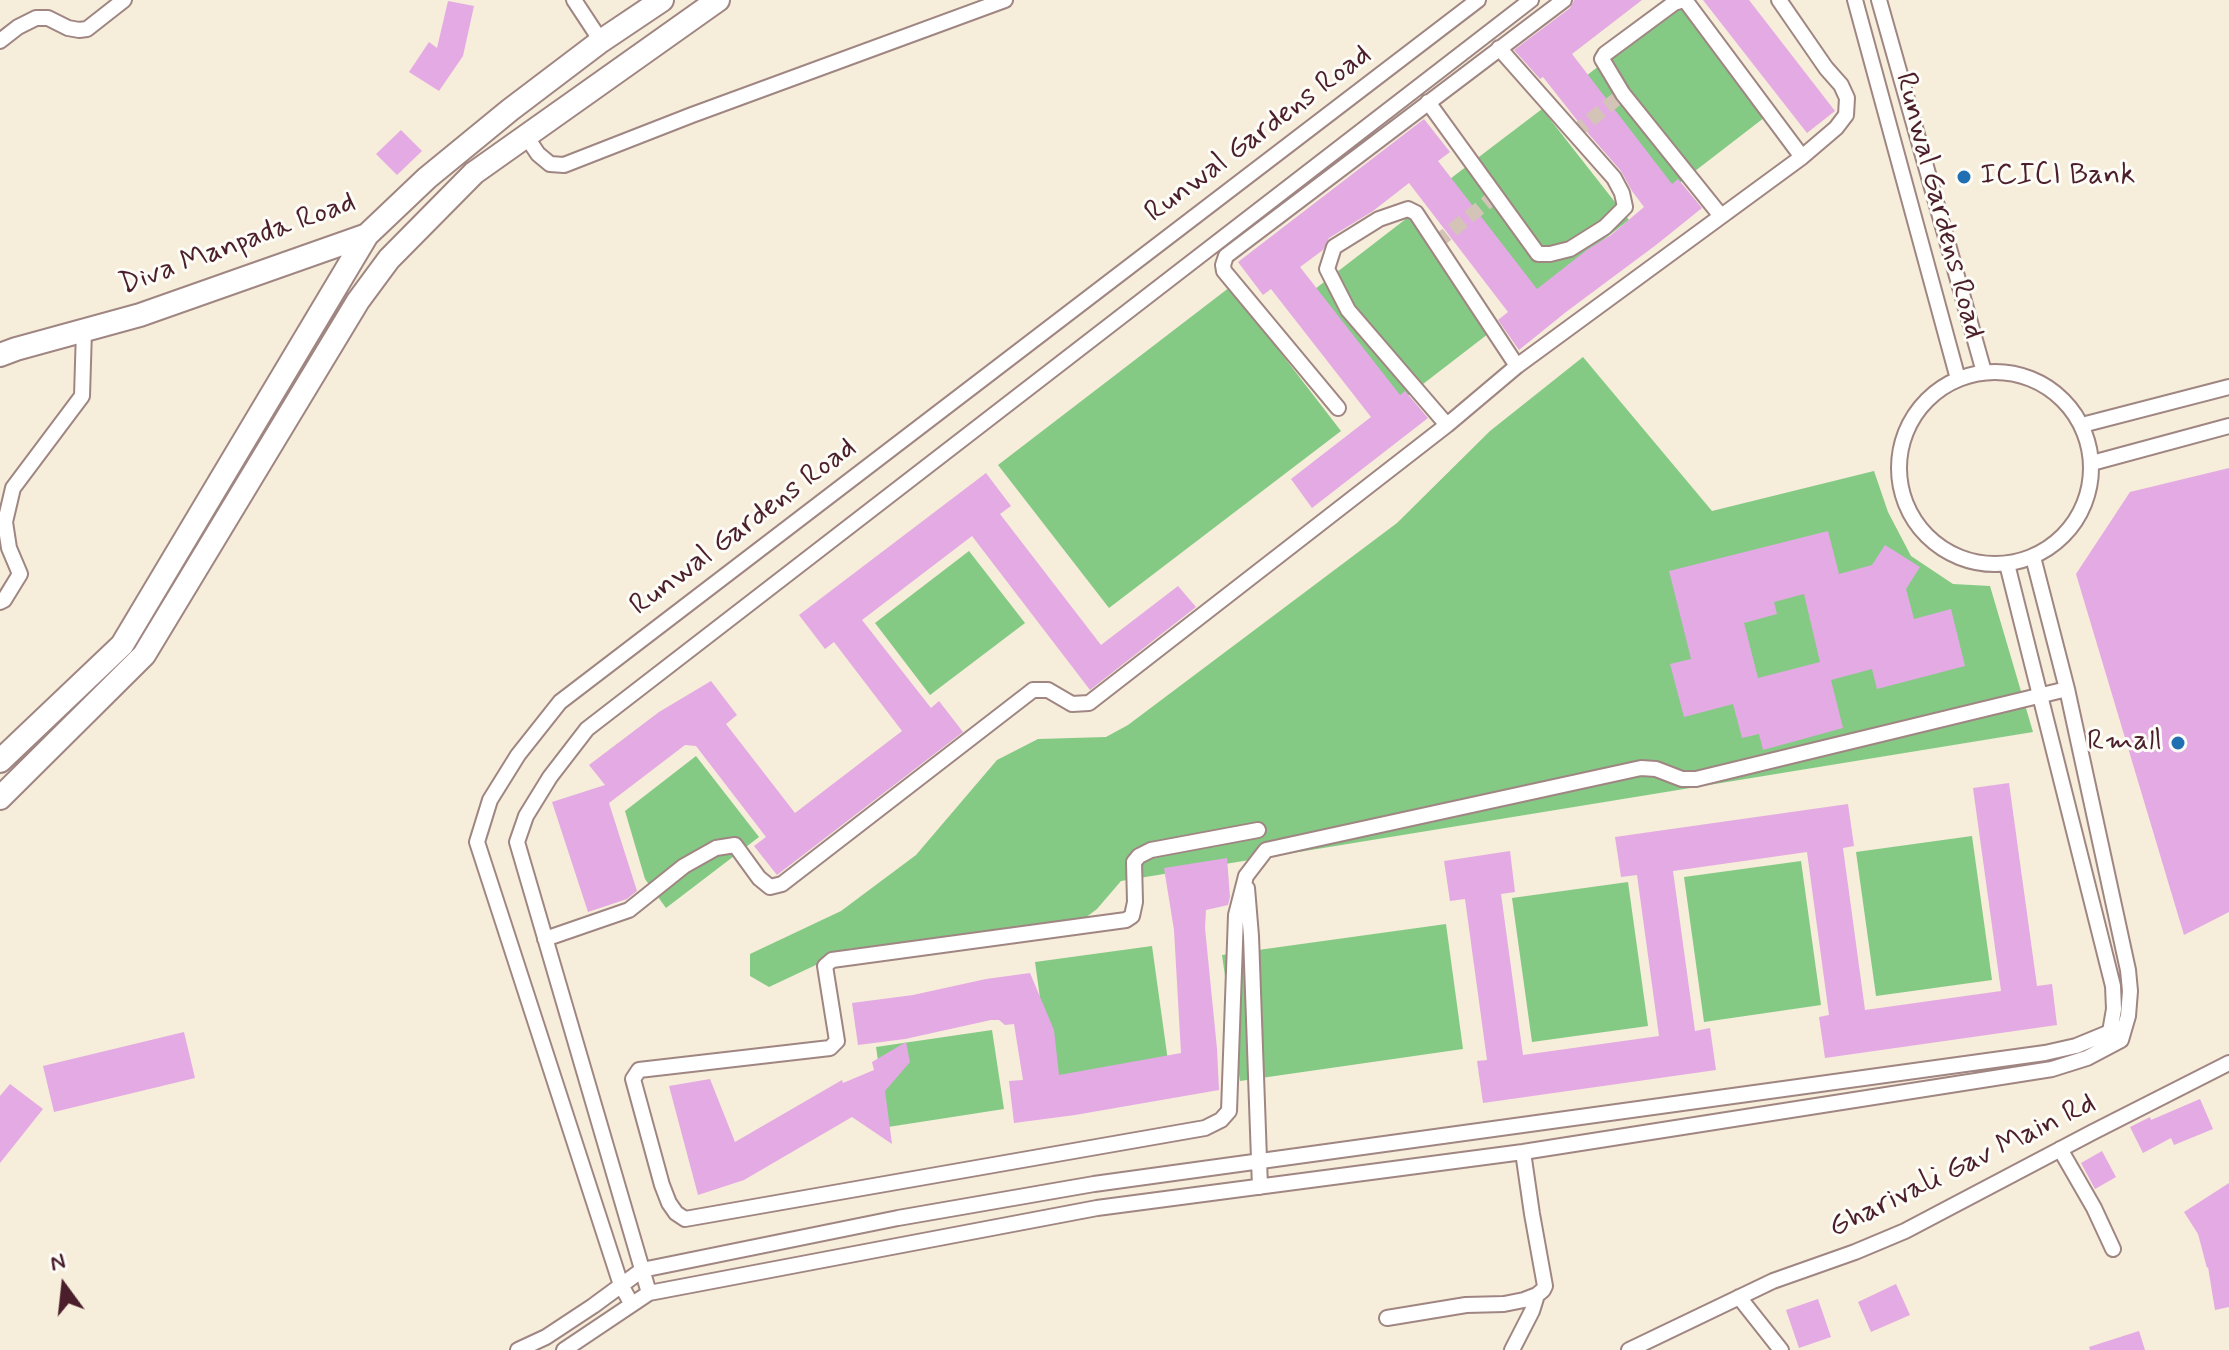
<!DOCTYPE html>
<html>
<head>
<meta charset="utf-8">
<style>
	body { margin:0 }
	#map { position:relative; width:2229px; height:1350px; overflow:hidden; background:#f6edda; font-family:Mynerve,sans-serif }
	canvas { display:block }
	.north { position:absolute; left:24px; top:1246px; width:80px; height:80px; -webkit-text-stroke:6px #fdfcf7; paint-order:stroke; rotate:345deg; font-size:22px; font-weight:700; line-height:32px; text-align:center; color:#4a1f2b }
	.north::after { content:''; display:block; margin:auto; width:28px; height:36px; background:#4a1f2b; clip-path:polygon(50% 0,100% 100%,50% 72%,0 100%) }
</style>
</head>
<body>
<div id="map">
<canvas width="2229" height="1350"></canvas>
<div class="north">N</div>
</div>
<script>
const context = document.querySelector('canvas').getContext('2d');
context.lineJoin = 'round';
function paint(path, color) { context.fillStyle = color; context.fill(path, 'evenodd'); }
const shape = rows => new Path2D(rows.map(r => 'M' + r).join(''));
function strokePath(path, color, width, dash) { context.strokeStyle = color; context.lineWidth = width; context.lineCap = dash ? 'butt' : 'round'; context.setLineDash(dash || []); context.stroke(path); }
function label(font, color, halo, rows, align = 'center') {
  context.font = font + ' Mynerve,sans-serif'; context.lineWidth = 6; context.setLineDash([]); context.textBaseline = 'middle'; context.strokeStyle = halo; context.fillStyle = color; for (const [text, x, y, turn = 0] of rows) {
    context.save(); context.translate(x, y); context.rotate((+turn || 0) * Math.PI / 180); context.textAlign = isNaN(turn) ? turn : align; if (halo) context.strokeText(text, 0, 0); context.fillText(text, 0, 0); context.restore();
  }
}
paint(shape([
	[1682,2,1769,114,1673,188,1586,76],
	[1542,109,1629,220,1533,294,1446,182],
	[1411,215,1497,327,1401,401,1315,289],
	[1230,287,1341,431,1109,608,998,465],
	[1583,357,1712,511,1874,471,1888,512,1911,556,1953,584,1990,586,2033,732,1121,881,1097,909,1077,924,944,948,852,948,769,987,750,976,750,954,841,911,916,855,997,760,1038,739,1106,737,1128,725,1397,523,1490,431],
	[969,551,1025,623,930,695,875,623],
	[696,756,759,837,666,908,645,879,625,811],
	[1972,836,1992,980,1876,996,1856,852],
	[1801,861,1821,1005,1704,1022,1684,877],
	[1628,882,1648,1026,1532,1042,1512,898],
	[1446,924,1463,1049,1240,1081,1222,955],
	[1152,946,1172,1090,1055,1106,1035,962],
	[992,1030,1004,1109,888,1127,876,1047]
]), '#84ca85');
paint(shape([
	[1574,0,1642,0,1572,54,1672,184,1678,179,1702,208,1656,245,1566,312,1519,350,1498,320,1508,312,1409,183,1373,211,1329,238,1323,250,1300,267,1400,395,1405,391,1428,418,1312,508,1291,479,1371,417,1271,289,1263,295,1238,262,1424,119,1450,152,1438,161,1537,289,1588,249,1611,235,1644,207,1632,191,1621,171,1580,124,1543,77,1540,79,1514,50,1570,8],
	[1703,0,1749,0,1835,111,1807,133],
	[448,1,474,6,463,56,439,91,409,72,429,42,437,48],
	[401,130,422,151,397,175,376,154],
	[2229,468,2229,912,2184,935,2076,574,2130,492],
	[986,473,1011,506,1000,514,1101,645,1178,586,1196,607,1090,690,972,536,862,620,931,708,939,701,963,732,777,875,754,846,766,837,696,746,685,745,609,803,637,891,627,899,588,912,552,802,605,785,589,765,659,712,711,681,737,715,726,724,795,813,902,731,834,642,825,649,799,615],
	[1828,531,1839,574,1872,565,1885,545,1920,567,1906,589,1914,619,1951,609,1965,666,1877,689,1872,669,1831,680,1843,728,1763,750,1759,734,1742,738,1733,704,1684,717,1670,664,1691,659,1669,571],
	[1804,594,1820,662,1758,678,1744,623,1777,614,1774,602],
	[2009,783,2037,986,2052,984,2057,1025,1825,1058,1819,1017,1829,1015,1807,852,1673,871,1695,1031,1710,1028,1716,1070,1483,1103,1477,1061,1487,1060,1465,899,1450,901,1444,861,1510,851,1515,892,1501,894,1523,1055,1659,1036,1637,875,1621,877,1615,837,1848,804,1854,846,1843,848,1865,1010,2001,991,1973,788],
	[1227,858,1230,897,1228,905,1206,910,1205,928,1217,1049,1219,1090,1075,1115,1014,1123,1009,1081,1023,1080,1014,1024,1005,1025,999,1020,991,1020,905,1039,858,1045,852,1003,913,995,986,979,1030,973,1054,1030,1059,1075,1181,1053,1174,930,1164,868],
	[184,1032,195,1078,54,1112,43,1066],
	[906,1042,910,1062,885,1091,892,1144,852,1117,744,1180,698,1195,669,1086,710,1079,735,1142,842,1080,843,1083,874,1070,872,1062],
	[10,1084,43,1109,0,1163,0,1096],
	[2200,1099,2213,1129,2174,1145,2171,1138,2143,1153,2130,1127,2150,1117,2151,1120],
	[2102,1151,2116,1177,2095,1189,2081,1163],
	[2229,1183,2229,1307,2215,1310,2208,1267,2207,1268,2198,1234,2184,1212],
	[1896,1284,1910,1315,1871,1332,1858,1302],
	[1818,1299,1831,1337,1799,1348,1786,1310],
	[2139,1331,2145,1350,2090,1350,2089,1347]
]), '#e4aae3');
strokePath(shape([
	[1574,133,1623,94],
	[1436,243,1495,196]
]), '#d4c4b7', 14, [14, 7]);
const street = shape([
	[574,0,601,41],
	[1683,0,1674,3,1605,54,1602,59,1623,94,1721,216],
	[1685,0,1802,157],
	[1855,0,1958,379],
	[1879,0,1984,372],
	[0,41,18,27,36,18,48,18,68,28,79,30,87,29,124,0],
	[1428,102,1538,254,1550,254,1570,249,1605,227,1625,207,1622,193,1614,178,1499,48],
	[526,136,538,154,550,164,564,165,692,115,1005,0],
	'1899 468a96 96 0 1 1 192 0a96 96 0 1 1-192 0Z',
	[1338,408,1224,271,1223,265,1226,256,1564,0],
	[1447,425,1348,310,1327,269,1334,247,1379,219,1408,209,1416,213,1517,366],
	[2082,425,2229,387],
	[2092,463,2229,426],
	[2033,557,2067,689,2128,970,2130,991,2128,1016,2121,1040],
	[2007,564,2113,986,2114,1009,2110,1032],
	[0,602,4,600,20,574,9,548,5,522,13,488,82,396,84,330],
	[1258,830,1151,850,1139,856,1134,862,1135,902,1132,916,1126,920,832,960,825,966,837,1041,830,1048,639,1070,633,1079,662,1185,669,1203,676,1213,685,1219,1205,1128,1221,1120,1229,1111,1236,915,1246,876,1266,850,1641,768,1656,769,1682,779,1696,779,2067,689],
	[1247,888,1251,936,1260,1187],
	[545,939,629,910,684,866,716,848,735,845,759,878,770,887,782,884,1033,690,1048,690,1072,704,1089,703,1447,425,1517,366,1802,157,1836,128,1846,115,1847,98,1841,85,1826,68,1779,0],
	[2060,1149,2094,1208,2113,1249],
	[649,1293,517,842,526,816,550,777,587,729,1531,0],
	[1739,1297,1781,1350],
	[631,1303,621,1285,477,842,490,800,518,755,560,702,1478,0],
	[1387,1318,1466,1305,1504,1304,1524,1300,1537,1295,1543,1290,1545,1286,1532,1214,1523,1152],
	[518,1350,546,1337,593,1306,642,1270,898,1218,1094,1184,2045,1053,2076,1046,2110,1032],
	[564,1350,649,1293,1097,1208,1523,1152,2052,1069,2087,1058,2121,1040],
	[1512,1350,1532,1311,1537,1295],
	[1629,1350,1773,1281,1855,1252,1905,1231,2093,1132,2229,1063]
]);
const secondary = shape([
	[0,355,16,349,140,315,367,235,427,178,510,110,601,41,662,0],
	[0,761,122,645,367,235],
	[0,798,144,655,358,301,389,259,474,173,718,0]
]);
strokePath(street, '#a08682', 18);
strokePath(secondary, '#a08682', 26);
strokePath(street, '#fff', 14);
strokePath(secondary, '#fff', 22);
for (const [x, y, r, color] of [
	[1964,177,8,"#1f6fb2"],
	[2178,743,8,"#1f6fb2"]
]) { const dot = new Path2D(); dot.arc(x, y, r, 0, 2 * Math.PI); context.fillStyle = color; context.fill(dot); strokePath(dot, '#fdfcf7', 3); }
label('30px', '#4a1f2b', '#fdfcf7', [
	["Runwal Gardens Road",1259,135,-37],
	["Runwal Gardens Road",1938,206,75],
	["Diva Manpada Road",238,245,-20],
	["Runwal Gardens Road",744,528,-37],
	["Gharivali Gav Main Rd",1963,1167,-26]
]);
label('30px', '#4a1f2b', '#fdfcf7', [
	["ICICI Bank",1980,177],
	["Rmall",2162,743,"right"]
], 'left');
</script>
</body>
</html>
